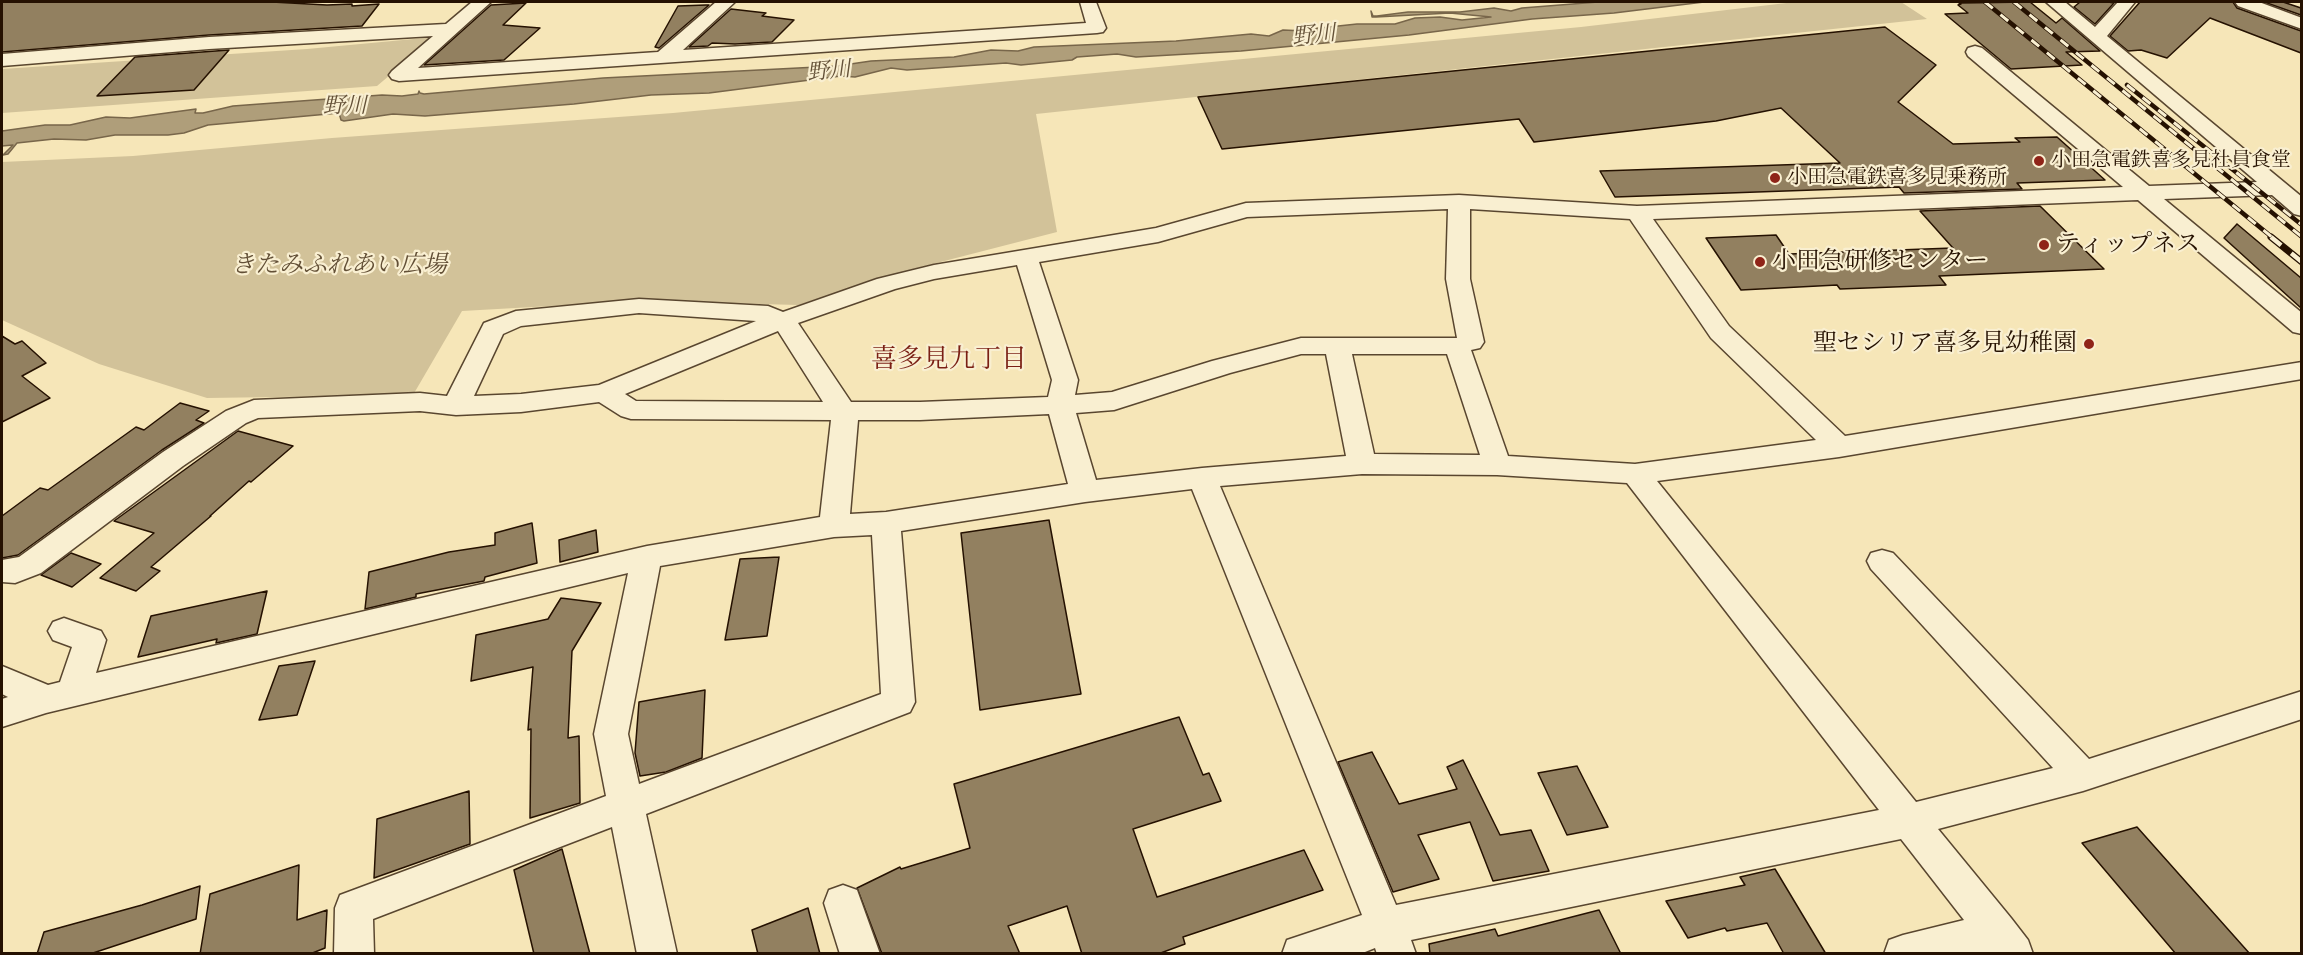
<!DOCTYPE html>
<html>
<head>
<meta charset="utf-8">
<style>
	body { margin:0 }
	#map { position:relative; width:2303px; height:955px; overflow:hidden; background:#f6e6b8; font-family:Alegreya,serif }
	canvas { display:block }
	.frame { position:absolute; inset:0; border:3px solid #251101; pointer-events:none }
</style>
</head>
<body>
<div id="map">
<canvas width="2303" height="955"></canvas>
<div class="frame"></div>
</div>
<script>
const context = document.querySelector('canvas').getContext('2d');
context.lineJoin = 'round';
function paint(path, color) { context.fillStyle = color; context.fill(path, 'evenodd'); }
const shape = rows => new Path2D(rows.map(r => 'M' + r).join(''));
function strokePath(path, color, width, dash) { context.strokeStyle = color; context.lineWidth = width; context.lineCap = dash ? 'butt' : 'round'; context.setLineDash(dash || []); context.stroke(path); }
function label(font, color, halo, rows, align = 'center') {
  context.font = font + ' Alegreya,"Noto Serif JP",serif'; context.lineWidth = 4.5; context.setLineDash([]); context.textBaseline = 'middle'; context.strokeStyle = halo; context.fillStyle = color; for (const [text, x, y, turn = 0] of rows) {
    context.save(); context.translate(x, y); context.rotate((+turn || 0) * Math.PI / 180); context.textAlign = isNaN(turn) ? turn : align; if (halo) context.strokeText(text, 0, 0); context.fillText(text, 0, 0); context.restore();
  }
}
paint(shape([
	[1795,2,1901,2,1927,19,1036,114,1057,232,886,276,799,305,640,301,462,311,413,395,207,398,99,364,2,320,2,162,133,156,332,138,673,113,1581,27],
	[435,37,377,86,2,113,2,69,307,49]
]), '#d2c299');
const water = shape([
	[1598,2,1704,2,1614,13,1532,19,1409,35,1241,51,1136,57,1117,54,1077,57,1072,60,1021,65,1006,63,907,70,891,68,855,77,841,76,709,93,651,95,574,104,425,116,393,114,344,121,341,120,339,113,208,125,184,133,168,135,115,135,86,140,54,139,17,143,8,154,3,155,13,145,2,146,2,131,45,125,70,125,106,117,130,118,196,109,195,113,203,113,233,106,382,95,402,96,418,94,419,91,420,93,424,94,603,78,837,66,871,61,954,57,991,50,1018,51,1034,47,1176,41,1251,34,1269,36,1283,30,1305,31,1310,29,1357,24,1395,24,1415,18,1440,17,1462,20,1491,17,1450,13,1376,17,1372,17,1371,11,1373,16,1377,16,1408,12,1460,12,1494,8,1511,11,1522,8,1598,2]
]);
paint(water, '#af9e7a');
strokePath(water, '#78664a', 1.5);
const building = shape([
	[2,2,272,2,327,5,352,4,352,6,379,4,362,26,209,35,2,52,2,2],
	[2030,2,2056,23,2062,18,2100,51,2066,52,2082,65,2011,69,1945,14,1968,13,1958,5,1961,4,1959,3,2030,2],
	[2080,2,2108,2,2114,3,2095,24,2074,7,2080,2],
	[2140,2,2233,2,2237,8,2301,31,2301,53,2210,18,2167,58,2141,50,2128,51,2110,36,2140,2],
	[2264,2,2283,2,2301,8,2301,15,2264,2],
	[526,3,503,25,540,28,504,60,424,65,491,5,526,3],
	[706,5,709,5,659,48,655,47,678,6,706,5],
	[731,9,766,13,762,16,794,20,772,42,735,44,712,43,708,46,689,47,731,9],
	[1885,27,1936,65,1898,102,1953,144,2020,142,2015,138,2057,137,2105,180,2017,183,2022,189,1904,193,1899,187,1615,197,1600,171,1840,163,1781,108,1716,121,1534,142,1519,119,1222,149,1198,97,1885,27],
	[229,50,194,90,97,96,135,57,229,50],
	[2040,206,2104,269,1939,276,1946,285,1840,289,1837,285,1741,290,1706,238,1776,235,1789,254,1953,248,1920,211,2040,206],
	[2237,224,2301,278,2301,308,2224,238,2237,224],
	[2,336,15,344,22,341,46,363,22,376,50,398,2,422,2,336],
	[180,403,209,411,196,420,204,423,162,450,18,555,2,558,2,516,40,488,48,490,136,427,144,430,180,403],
	[238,431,293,446,251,482,249,481,210,516,211,516,151,567,160,571,136,591,100,578,154,533,114,521,238,431],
	[1049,520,1081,694,980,710,961,533,1049,520],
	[532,523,537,563,485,577,484,581,416,594,416,597,365,609,369,572,449,552,495,545,495,533,532,523],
	[596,530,598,552,560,562,559,540,596,530],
	[71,553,101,564,72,587,41,575,71,553],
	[779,557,767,636,725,640,740,559,779,557],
	[267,591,257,634,216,643,217,639,138,657,151,616,267,591],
	[561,598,601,603,572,651,568,738,579,736,580,803,530,818,531,729,528,730,533,667,471,681,476,635,548,619,561,598],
	[315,661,297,715,259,720,279,666,315,661],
	[705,690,702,758,666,772,640,776,635,753,639,702,705,690],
	[1179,717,1203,775,1209,773,1221,801,1133,829,1157,897,1304,850,1323,890,1183,937,1185,944,1158,954,1082,954,1067,906,1008,926,1020,954,882,954,857,888,900,867,901,869,970,848,954,784,1179,717],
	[1372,752,1399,804,1457,789,1447,767,1463,760,1500,835,1531,830,1549,871,1493,881,1470,822,1418,835,1439,879,1393,892,1338,762,1372,752],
	[1577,766,1608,827,1567,835,1538,773,1577,766],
	[469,791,470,844,374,878,377,819,469,791],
	[2137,827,2250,954,2176,954,2082,843,2137,827],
	[562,849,590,954,534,954,514,870,562,849],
	[299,865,297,920,327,910,325,948,310,954,200,954,210,894,299,865],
	[1775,869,1826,954,1784,954,1767,923,1727,931,1725,928,1688,938,1666,901,1745,885,1740,877,1775,869],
	[200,886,196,919,90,954,37,954,44,932,142,905,200,886],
	[808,908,820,954,758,954,752,930,808,908],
	[1599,910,1621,954,1430,954,1429,944,1495,929,1498,936,1599,910]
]);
paint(building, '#928060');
strokePath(building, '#251101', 1.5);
const minor = shape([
	[472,2,491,2,418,68,658,52,716,2,735,2,683,50,1086,23,1080,2,1096,2,1106,28,1103,32,1097,33,399,81,392,79,389,75,392,71,433,36,209,49,2,66,2,54,209,37,446,24,472,2],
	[2046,2,2065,2,2095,27,2118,2,2135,2,2107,36,2302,197,2302,216,2294,214,2272,195,2164,199,2302,313,2302,334,2293,332,2138,200,1653,219,1729,326,1845,436,2302,362,2302,379,1839,457,1657,481,1916,802,2053,768,1871,569,1867,561,1871,553,1882,550,1893,553,2089,759,2302,691,2302,719,2083,791,1938,829,2011,918,2028,940,2033,954,1884,954,1889,940,1903,935,1964,920,1901,839,1411,940,1416,954,1377,954,1375,948,1360,954,1282,954,1287,940,1362,915,1192,489,1085,502,901,531,915,702,910,712,646,814,677,954,637,954,612,827,373,919,374,954,334,954,335,908,340,895,606,796,594,734,628,573,46,713,2,727,2,699,8,697,2,694,2,666,48,685,60,682,72,647,53,640,48,631,53,622,64,618,101,631,106,640,96,673,647,546,820,517,831,420,631,419,621,416,599,402,521,412,456,415,420,411,258,418,246,423,183,466,41,573,15,583,2,582,2,560,19,557,163,452,226,411,254,400,420,393,447,396,484,323,516,311,639,299,768,306,783,312,877,279,934,265,1156,228,1246,203,1459,195,1637,206,2123,187,1968,56,1966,52,1968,48,1975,46,1982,48,2149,186,2257,182,2046,2],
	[1448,209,1446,279,1457,338,1301,338,1212,361,1112,392,1075,395,1078,380,1039,262,1158,242,1247,217,1448,209],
	[1470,209,1630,219,1711,338,1816,440,1635,464,1508,456,1471,350,1480,348,1484,342,1470,279,1470,209],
	[1017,265,1052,380,1048,397,920,402,851,402,798,323,895,289,934,279,1017,265],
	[639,313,756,321,599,385,521,394,474,396,503,334,521,326,639,313],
	[778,331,823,402,636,401,625,394,778,331],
	[1301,354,1326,354,1346,456,1202,468,1096,480,1076,413,1114,410,1230,373,1301,354],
	[1352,354,1447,354,1480,455,1374,454,1352,354],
	[1049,414,1068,484,886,512,850,514,858,420,920,420,1049,414],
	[1362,474,1497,475,1627,483,1879,810,1396,905,1220,486,1362,474],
	[872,535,881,694,639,784,628,734,660,566,834,537,872,535],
	[2235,2,2259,2,2302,18,2302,29,2238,6,2235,2],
	[843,885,857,890,880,954,840,954,824,903,829,890,843,885]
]);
strokePath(minor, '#59462f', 3);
paint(minor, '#f9efd1');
const railFar1 = shape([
	[1985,2,2273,238],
	[2014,2,2302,237],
	[2127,85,2302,225]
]);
const rail = shape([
	[2271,237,2302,262]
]);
strokePath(railFar1, '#251101', 4.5);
strokePath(rail, '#251101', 7);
strokePath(railFar1, '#f9efd1', 3, [10]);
strokePath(rail, '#f9efd1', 4.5, [13]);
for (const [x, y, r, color] of [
	[2039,161,6,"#8f2418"],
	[1775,178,6,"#8f2418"],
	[2044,245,6,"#8f2418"],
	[1760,262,6,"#8f2418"],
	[2089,344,6,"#8f2418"]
]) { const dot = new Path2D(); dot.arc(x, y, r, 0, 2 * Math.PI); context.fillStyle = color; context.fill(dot); strokePath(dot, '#f9efd1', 2); }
label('20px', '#251101', '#f9efd1', [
	["小田急電鉄喜多見社員食堂",2051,161],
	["小田急電鉄喜多見乗務所",1787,178]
], 'left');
label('italic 22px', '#635037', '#f9efd1', [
	["野川",1314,36,-6],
	["野川",829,72,-6],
	["野川",345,107,-1]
]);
label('24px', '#251101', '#f9efd1', [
	["ティップネス",2056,245],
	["小田急研修センター",1772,262],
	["聖セシリア喜多見幼稚園",2077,344,"right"]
], 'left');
label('italic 24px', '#624f36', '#f9efd1', [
	["きたみふれあい広場",339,266]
]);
label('26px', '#7a1f14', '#f9efd1', [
	["喜多見九丁目",949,361]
]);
</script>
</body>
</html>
